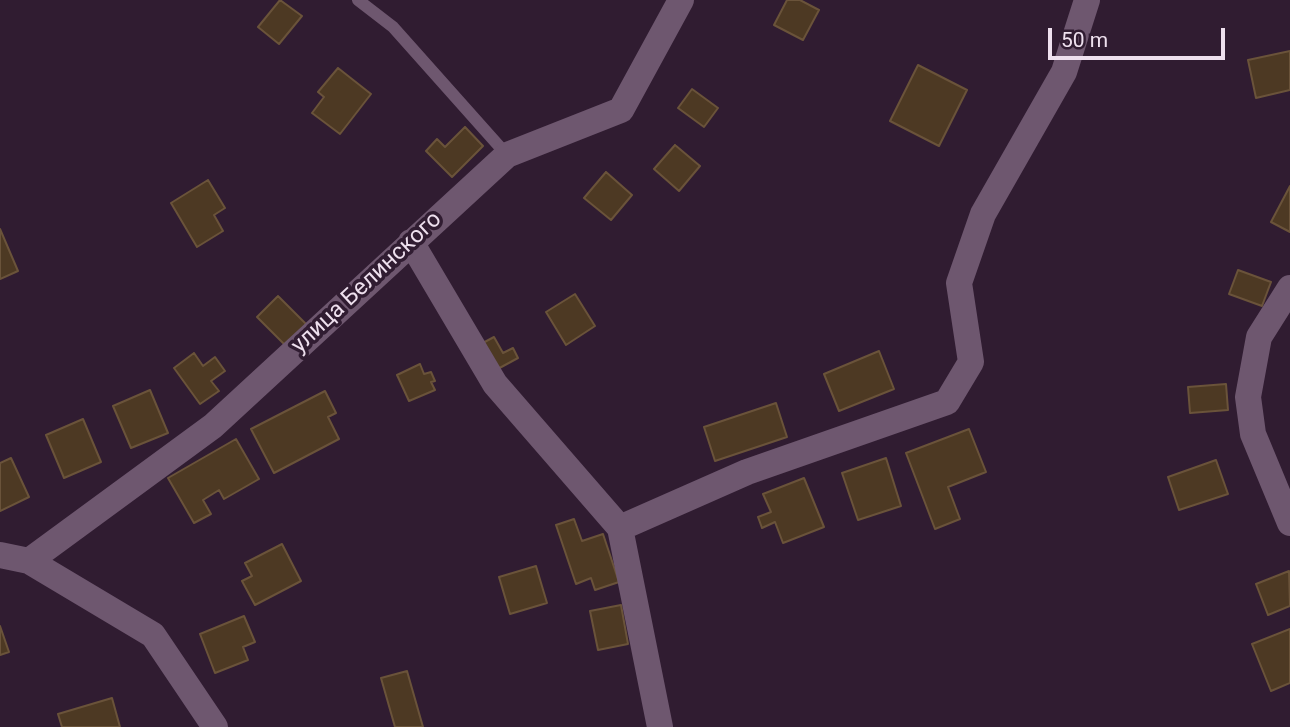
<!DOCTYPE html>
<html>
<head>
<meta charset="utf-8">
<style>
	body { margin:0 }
	#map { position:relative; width:1290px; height:727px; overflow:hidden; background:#301c31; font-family:Roboto,sans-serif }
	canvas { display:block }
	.scale { position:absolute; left:1048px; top:28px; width:177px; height:32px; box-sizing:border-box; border:4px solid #eee0ee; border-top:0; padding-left:9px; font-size:21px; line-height:24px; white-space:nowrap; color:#eee0ee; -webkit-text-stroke:5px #301c31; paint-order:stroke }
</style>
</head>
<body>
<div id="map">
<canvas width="1290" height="727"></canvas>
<div class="scale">50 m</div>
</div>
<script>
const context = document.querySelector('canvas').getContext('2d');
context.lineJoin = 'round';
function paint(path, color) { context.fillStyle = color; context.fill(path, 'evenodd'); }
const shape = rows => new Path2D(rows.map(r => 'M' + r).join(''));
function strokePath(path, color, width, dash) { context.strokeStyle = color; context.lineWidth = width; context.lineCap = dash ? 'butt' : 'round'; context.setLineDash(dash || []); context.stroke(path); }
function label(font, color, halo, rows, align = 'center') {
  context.font = font + ' Roboto,sans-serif'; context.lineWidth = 7; context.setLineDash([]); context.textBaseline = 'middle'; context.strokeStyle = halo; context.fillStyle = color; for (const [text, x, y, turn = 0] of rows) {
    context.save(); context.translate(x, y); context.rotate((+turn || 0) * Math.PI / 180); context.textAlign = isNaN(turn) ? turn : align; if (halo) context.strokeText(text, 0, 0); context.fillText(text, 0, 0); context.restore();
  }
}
const building = shape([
	[280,0,302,16,279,44,258,27,280,0],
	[787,0,800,0,819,10,803,40,774,25,787,0],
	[1290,51,1290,90,1256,98,1248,60,1290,51],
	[918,65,967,90,939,146,890,121,918,65],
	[338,68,371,94,340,134,312,113,324,97,318,92,338,68],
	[692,89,718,108,704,127,678,108,692,89],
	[465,127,483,146,452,177,426,151,437,139,445,147,465,127],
	[675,145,700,166,679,191,654,169,675,145],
	[606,172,632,195,611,220,584,198,606,172],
	[208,180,225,208,214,215,223,231,197,247,171,203,208,180],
	[1290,186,1290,232,1271,222,1290,186],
	[0,229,18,271,0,279,0,229],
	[1238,270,1271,282,1262,306,1229,294,1238,270],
	[575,294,595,326,566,345,546,312,575,294],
	[278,296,310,328,289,349,257,317,278,296],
	[494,337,503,353,513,348,518,358,494,371,479,345,494,337],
	[879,351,894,389,839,411,824,374,879,351],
	[194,353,203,366,215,357,225,371,211,381,219,391,200,404,174,368,194,353],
	[420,364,424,374,431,372,435,381,431,382,435,390,409,401,397,375,420,364],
	[1226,384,1228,410,1190,413,1188,387,1226,384],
	[150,390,168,433,131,448,113,406,150,390],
	[325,391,336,413,328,417,339,439,274,473,251,429,325,391],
	[776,403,787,437,715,461,704,427,776,403],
	[83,419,101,462,64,478,46,435,83,419],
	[969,429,986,472,948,487,960,519,935,529,906,453,969,429],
	[236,439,259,479,224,499,219,490,203,500,211,514,194,523,168,478,236,439],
	[11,458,29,497,0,511,0,463,11,458],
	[886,458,901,506,858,520,842,473,886,458],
	[1216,460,1228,494,1179,510,1168,477,1216,460],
	[804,478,824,527,783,543,775,522,762,528,758,517,771,512,763,494,804,478],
	[574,519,582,541,603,534,619,582,595,590,591,578,576,584,556,525,574,519],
	[282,544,301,581,255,605,242,581,252,576,245,563,282,544],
	[536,566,547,603,510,614,499,577,536,566],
	[1289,571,1290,606,1268,615,1256,584,1289,571],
	[621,605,628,644,598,650,590,611,621,605],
	[244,616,255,642,243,647,248,660,215,673,200,634,244,616],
	[0,626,9,652,0,655,0,626],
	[1290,629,1290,683,1271,691,1252,644,1290,629],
	[407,671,423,727,395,727,381,678,407,671],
	[112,698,120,727,62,727,58,714,112,698]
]);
paint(building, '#4d3923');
strokePath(building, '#6a533a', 2);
strokePath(shape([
	[358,0,393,27,507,155]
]), '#6e576f', 12);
strokePath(shape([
	[411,242,495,384,620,528,660,727],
	[1290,288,1259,337,1248,397,1253,434,1290,523],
	[620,528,747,472,947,402,971,362,959,283,983,214,1064,72,1087,0],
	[0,555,29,561,153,635,215,727],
	[29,561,213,426,507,155,621,110,681,0]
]), '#6e576f', 26);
label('23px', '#eee0ee', '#301c31', [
	["улица Белинского",367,283,-43]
]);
</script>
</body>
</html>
